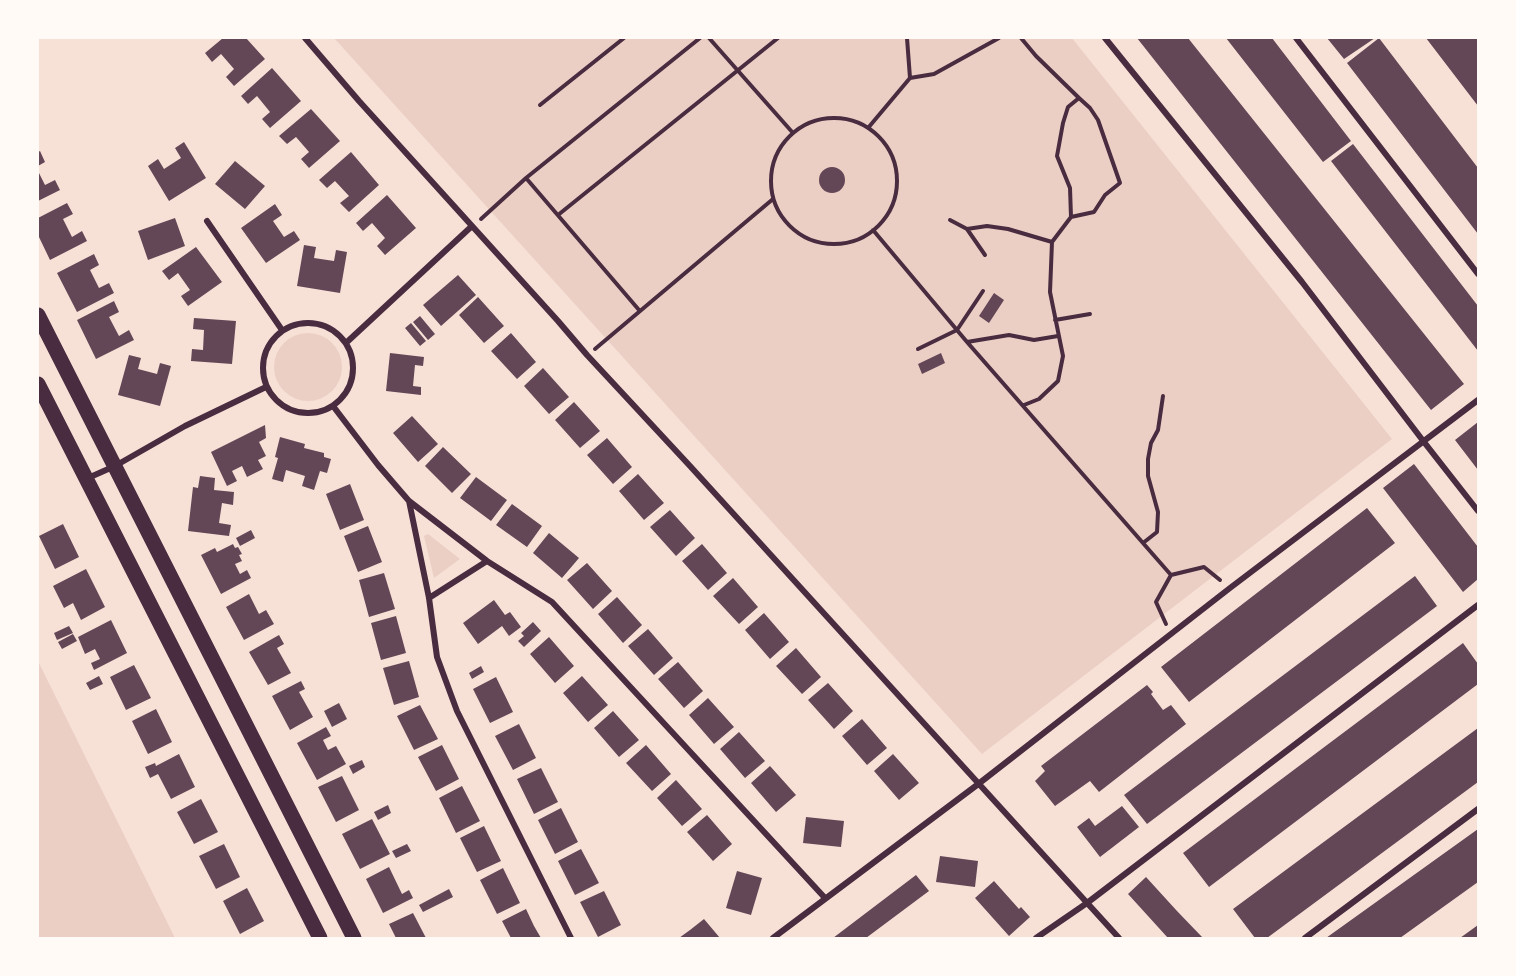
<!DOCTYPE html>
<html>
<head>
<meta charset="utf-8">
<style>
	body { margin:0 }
	#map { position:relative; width:1516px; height:976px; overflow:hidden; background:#f7e1d7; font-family:"Playfair Display",serif }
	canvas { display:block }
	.frame { position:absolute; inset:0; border:39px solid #fffaf5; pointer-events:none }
</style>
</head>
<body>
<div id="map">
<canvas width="1516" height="976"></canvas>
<div class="frame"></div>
</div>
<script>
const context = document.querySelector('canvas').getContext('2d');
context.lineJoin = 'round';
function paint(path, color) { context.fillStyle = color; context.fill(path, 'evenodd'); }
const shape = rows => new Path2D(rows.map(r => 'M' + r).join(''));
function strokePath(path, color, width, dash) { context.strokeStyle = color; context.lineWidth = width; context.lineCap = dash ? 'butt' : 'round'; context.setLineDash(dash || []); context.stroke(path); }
paint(shape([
	[334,38,1072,38,1392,439,982,754],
	'274 367a34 34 0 1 1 68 0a34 34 0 1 1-68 0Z',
	[428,534,460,559,434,578,424,536],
	[38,661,175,938,38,938]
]), '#ebcfc5');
paint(shape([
	[223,38,246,38,265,59,234,86,226,77,234,69,221,54,212,62,205,53],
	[1137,38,1188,38,1464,384,1431,410],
	[1226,38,1272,38,1351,141,1323,162],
	[1327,38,1375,38,1344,59],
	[1379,38,1478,168,1478,234,1347,63],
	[1426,38,1478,39,1478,106],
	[272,68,301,101,270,128,262,119,270,112,257,96,248,104,241,96],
	[311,109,340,141,309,168,301,159,309,152,296,137,287,144,279,136],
	[184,142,206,178,169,201,148,166,158,159,164,169,181,158,175,148],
	[1353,144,1478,306,1478,351,1331,161],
	[40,151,45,162,38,166,38,152],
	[351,152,379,185,349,212,340,203,349,196,335,181,327,188,319,180],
	[235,161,265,186,245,209,215,184],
	'819 180a13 13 0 1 1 26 0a13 13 0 1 1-26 0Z',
	[38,171,45,185,55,180,60,190,38,201],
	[387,195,416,228,385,255,377,246,385,238,372,223,363,231,356,223],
	[67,203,73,214,63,219,72,237,82,231,87,241,50,260,38,235,38,218],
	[275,204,282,215,273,221,284,237,294,231,300,240,266,263,241,228],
	[175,218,185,246,148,260,138,231],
	[304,245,316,247,314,258,334,261,336,250,347,252,340,293,297,286],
	[196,247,222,282,188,306,181,296,190,290,178,273,169,280,162,271],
	[94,254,99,265,90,270,99,288,109,283,114,293,77,312,57,273],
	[458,275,476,295,441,326,423,305],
	[994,293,1004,300,989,323,979,316],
	[478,297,504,326,484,343,459,315],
	[114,301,119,312,109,317,119,336,129,330,134,340,96,359,77,320],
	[420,316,435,334,428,340,413,322],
	[194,318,236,321,232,364,191,361,192,349,203,350,204,330,193,329],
	[411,323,426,341,420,346,405,328],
	[511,333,536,362,517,379,491,351],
	[390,353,424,357,423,366,415,365,413,386,421,387,421,395,386,391],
	[941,353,945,363,922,374,918,364],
	[129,355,141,358,138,369,157,374,160,363,171,366,160,406,118,395],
	[543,368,569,397,549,414,524,386],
	[574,402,600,431,580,448,555,420],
	[412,416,438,444,418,462,393,433],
	[1478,422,1478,470,1455,440],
	[265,425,266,438,259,442,266,456,258,460,263,469,247,477,242,466,232,471,237,481,227,486,211,452],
	[280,437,305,444,304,448,324,453,324,457,331,459,327,473,320,471,314,490,302,486,305,476,286,470,283,482,272,479,278,458,275,457],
	[607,438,632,467,613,484,587,455],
	[443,447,471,474,452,493,425,466],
	[1414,464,1478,547,1478,579,1463,592,1383,488],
	[638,474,664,503,644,520,619,491],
	[200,476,215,478,214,490,234,492,233,505,222,503,219,523,231,525,229,536,188,531,193,487,198,488],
	[476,477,507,500,491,521,460,498],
	[350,484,364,520,340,530,326,494],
	[512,504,542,526,527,547,496,525],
	[1367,508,1395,543,1189,702,1161,667],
	[670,510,695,538,676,556,650,527],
	[63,524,79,557,55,569,39,536],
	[368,526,382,562,358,572,344,536],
	[251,530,255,538,240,546,236,538],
	[549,533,579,558,562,578,533,553],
	[233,544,235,548,238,547,242,554,239,555,242,561,235,564,240,574,247,570,251,578,221,594,201,555,215,548,217,552],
	[702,544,727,573,708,590,682,561],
	[587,563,612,591,593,609,567,580],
	[86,569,105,607,81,620,73,603,64,608,53,586],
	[384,573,395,609,369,617,359,580],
	[1415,576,1437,606,1147,824,1124,795],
	[733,578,758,607,739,624,713,596],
	[249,594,259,614,266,610,274,624,244,640,226,607],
	[617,597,642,625,623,643,598,614],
	[494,600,505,615,510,612,521,627,509,636,502,626,478,644,463,623],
	[764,613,789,642,770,659,745,630],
	[396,616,406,653,381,660,371,623],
	[111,620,127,653,94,670,91,663,100,659,95,649,85,654,78,637],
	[533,622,541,631,524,647,518,641,524,636,521,633],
	[69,626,73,633,57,640,54,633],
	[648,629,673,658,654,675,628,646],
	[73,634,77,641,62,649,58,642],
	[279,635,284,644,277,648,291,673,268,685,249,652],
	[549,637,574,666,555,683,530,654],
	[1463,643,1478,664,1478,684,1209,887,1183,853],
	[796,648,821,677,802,694,776,666],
	[409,661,419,697,394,705,383,668],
	[678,662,703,691,684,708,658,679],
	[134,665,151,698,126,710,110,677],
	[481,666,484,672,472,679,469,673],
	[99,676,103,684,90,690,86,683],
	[582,676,608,705,588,722,563,693],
	[496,677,513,712,490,723,473,689],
	[301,681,305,689,299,692,313,717,290,730,272,696],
	[828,683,853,711,834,729,808,700],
	[1147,685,1153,692,1151,694,1163,710,1171,705,1186,724,1099,792,1090,781,1055,806,1035,781,1045,771,1041,766],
	[708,698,734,727,714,744,689,715],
	[339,703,347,719,332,727,324,711],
	[420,705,438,739,414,750,397,716],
	[156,709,172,742,148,754,132,721],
	[613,711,639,740,619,757,594,728],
	[862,719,887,748,867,765,842,736],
	[519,724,536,758,513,770,495,736],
	[326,727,331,736,323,740,328,750,336,746,346,764,317,780,297,743],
	[1478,728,1478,782,1267,938,1255,938,1233,909],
	[739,732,765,761,745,778,720,749],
	[442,745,459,779,436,791,418,757],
	[646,745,671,774,652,791,626,763],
	[179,754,195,787,171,799,158,774,150,778,145,767,155,763,156,766],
	[893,754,919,783,899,800,874,771],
	[362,760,365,767,353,774,349,766],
	[770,766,796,795,776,812,751,783],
	[541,768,558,802,534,814,517,779],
	[342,776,359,810,336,822,318,787],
	[676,780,702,809,682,826,657,798],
	[462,786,480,821,456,833,439,798],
	[201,799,218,832,194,844,177,812],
	[388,805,391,813,378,820,374,812],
	[1122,806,1139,827,1100,857,1077,827,1089,818,1095,826],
	[561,808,578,842,555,854,538,820],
	[707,815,732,844,713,861,687,832],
	[806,817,844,821,841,847,803,843],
	[372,819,390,854,360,869,342,834],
	[484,826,501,861,477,872,460,838],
	[1478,829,1478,882,1400,938,1326,938],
	[224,844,240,877,216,889,199,856],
	[407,844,411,851,396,858,392,851],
	[581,849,599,883,575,895,558,861],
	[940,856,978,861,975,887,936,882],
	[389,867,402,894,409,890,413,898,383,913,366,879],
	[503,868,520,903,497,914,480,880],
	[737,871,762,878,751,915,726,908],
	[916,875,929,891,866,938,833,938],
	[1146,877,1177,911,1203,938,1168,938,1128,894],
	[994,881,1019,909,1021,907,1030,917,1009,936,975,898],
	[247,888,264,921,240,934,223,901],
	[449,889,453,897,423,912,419,905],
	[604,891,621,925,598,937,580,902],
	[526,909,534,926,541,938,511,938,502,921],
	[413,913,426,938,396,938,389,924],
	[704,919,720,938,679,938,690,930],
	[1478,925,1478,938,1460,938]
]), '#644757');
strokePath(shape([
	[709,38,793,133],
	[1021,38,1036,56,1079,98,1068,107,1063,123,1057,156,1070,188,1071,217,1052,242,1050,292,1063,356,1058,381,1039,399,1024,405],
	[910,78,934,74,999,38],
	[540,105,624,38],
	'771 181a63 63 0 1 1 126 0a63 63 0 1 1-126 0Z',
	[868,128,910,78,907,38],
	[526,178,639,310],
	[558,215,778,38],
	[1071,217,1094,212,1105,195,1120,183,1098,120,1090,108,1079,98],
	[481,219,526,178,700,38],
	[950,220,967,229,987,226,1008,229,1052,242],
	[967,229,985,255],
	[873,230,967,342,1171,575],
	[1055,320,1090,314],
	[967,342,1009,335,1034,340,1058,336],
	[595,349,773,199],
	[918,349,957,330,983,291],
	[1143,543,1157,532,1158,512,1148,476,1148,459,1151,443,1158,430,1163,396],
	[1166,624,1156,602,1171,575,1204,567,1220,580]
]), '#4a2c40', 4);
strokePath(shape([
	[305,38,359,101,558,321,587,355,690,466,1119,938],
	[1105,38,1302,282,1424,442,1478,511],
	[1296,38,1478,274],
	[207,221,282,330],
	'263 368a45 45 0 1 1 90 0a45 45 0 1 1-90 0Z',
	[347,342,472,226],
	[333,406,378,465,409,501,487,561,552,602,825,898],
	[88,478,115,466,185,426,266,387],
	[409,501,429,598,437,657,457,711,571,938],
	[429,598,487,561],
	[773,938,977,785,1230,588,1478,400],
	[1036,938,1087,903,1478,605],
	[1305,938,1478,809]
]), '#4a2c40', 6);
strokePath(shape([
	[38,315,354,938],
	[38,384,320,938]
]), '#4a2c40', 15);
</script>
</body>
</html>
